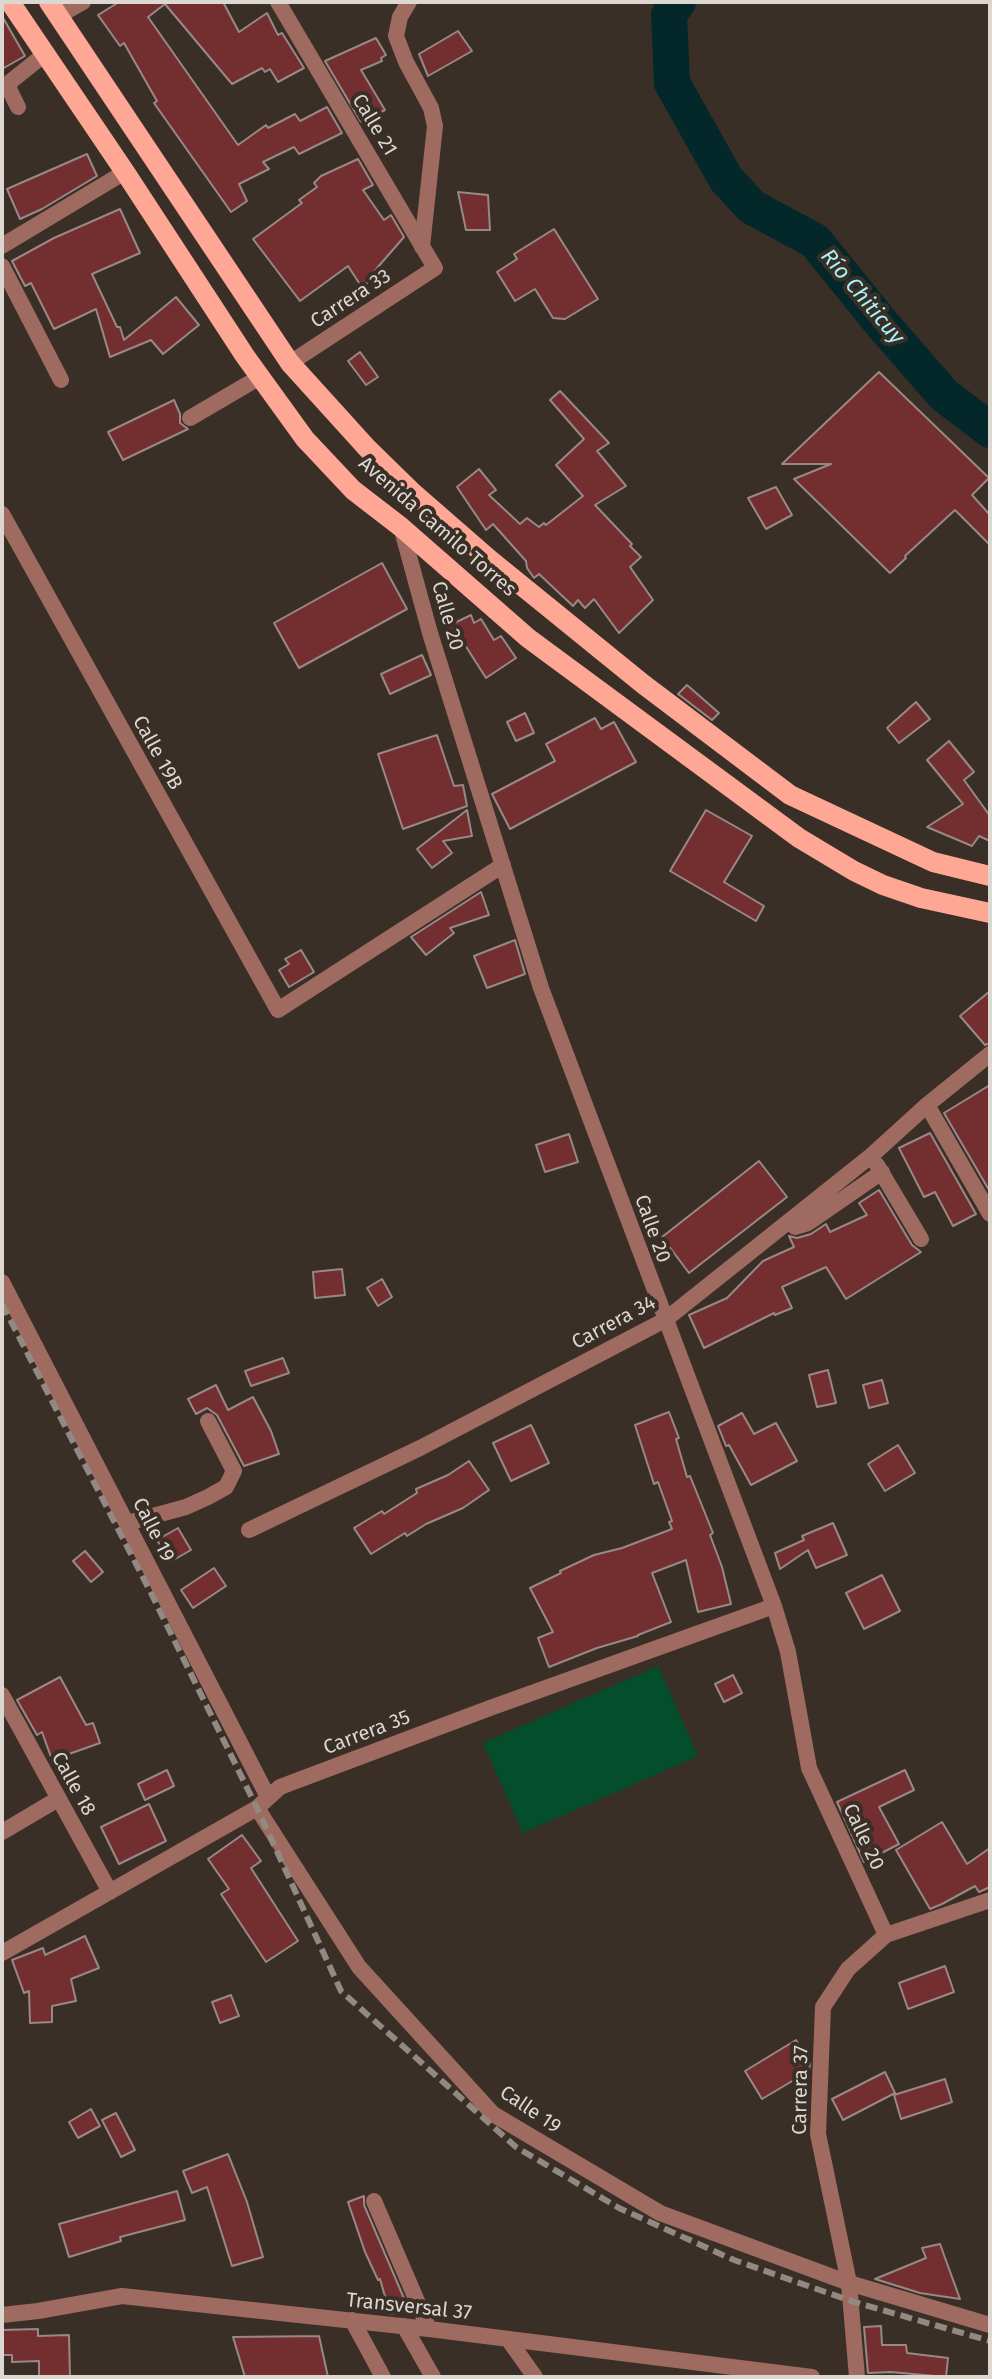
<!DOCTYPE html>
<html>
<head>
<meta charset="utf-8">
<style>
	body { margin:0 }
	#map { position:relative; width:992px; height:2379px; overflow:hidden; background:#392f27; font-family:"Fira Sans",sans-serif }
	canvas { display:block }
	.frame { position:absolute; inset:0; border:4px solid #ddd7d2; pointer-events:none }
</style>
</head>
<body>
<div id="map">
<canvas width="992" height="2379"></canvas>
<div class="frame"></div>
</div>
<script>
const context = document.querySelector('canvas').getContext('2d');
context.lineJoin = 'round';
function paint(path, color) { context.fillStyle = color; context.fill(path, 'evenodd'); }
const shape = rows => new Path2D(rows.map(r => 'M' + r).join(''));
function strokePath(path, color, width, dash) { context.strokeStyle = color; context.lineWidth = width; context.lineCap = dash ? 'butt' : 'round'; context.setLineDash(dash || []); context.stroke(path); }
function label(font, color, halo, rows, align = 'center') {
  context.font = font + ' "Fira Sans",sans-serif'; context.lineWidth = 8; context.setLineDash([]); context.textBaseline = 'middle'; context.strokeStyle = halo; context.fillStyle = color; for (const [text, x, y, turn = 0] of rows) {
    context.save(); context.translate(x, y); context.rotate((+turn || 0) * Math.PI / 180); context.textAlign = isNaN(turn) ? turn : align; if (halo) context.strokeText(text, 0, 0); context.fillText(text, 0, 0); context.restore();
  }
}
paint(shape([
	[658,1666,698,1756,523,1833,483,1743]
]), '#054e2d');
strokePath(shape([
	[678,2,669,15,672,83,726,179,752,207,815,241,883,325,944,395,990,430]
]), '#04272a', 36);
const building = shape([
	[119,2,223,2,239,32,267,13,278,35,282,33,304,68,278,82,270,69,265,72,262,68,232,84,165,4,148,17,238,145,266,125,268,128,295,114,300,121,327,107,342,133,299,154,294,147,263,162,269,169,239,184,247,201,231,212,154,103,157,101,124,43,120,46,98,15,119,2],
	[2,16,25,56,2,69,2,16],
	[458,31,472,51,428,76,419,54,458,31],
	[376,38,386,55,381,58,382,61,361,70,385,110,361,122,325,61,376,38],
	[87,154,97,176,42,209,20,219,7,189,87,154],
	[358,159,373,185,363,190,384,220,391,215,404,237,377,268,363,289,348,266,300,301,253,239,302,203,299,200,317,187,314,183,321,176,358,159],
	[458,192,488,195,490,230,466,230,458,192],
	[120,209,140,253,92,274,117,327,120,327,124,340,176,297,199,325,163,354,151,340,110,357,96,309,54,329,31,283,25,286,12,261,54,238,120,209],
	[554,229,598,299,565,319,553,318,535,289,515,301,497,272,517,259,514,254,554,229],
	[360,352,378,377,366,385,348,361,360,352],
	[879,372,989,478,972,495,990,515,990,545,955,510,905,556,906,558,890,573,794,479,831,464,782,464,879,372],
	[560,391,609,443,597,451,626,486,595,505,632,544,630,546,641,557,630,567,653,600,619,633,594,599,585,608,578,600,573,606,539,574,534,578,527,568,526,561,493,524,486,530,457,487,479,469,496,490,489,495,520,524,527,518,539,527,544,523,546,525,583,496,556,465,584,439,550,400,560,391],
	[174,400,180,414,180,423,188,429,123,460,108,432,174,400],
	[776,487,792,515,766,529,748,498,776,487],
	[382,563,407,609,299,668,274,623,382,563],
	[471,615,474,623,481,619,494,640,501,636,516,658,486,678,465,645,456,649,446,627,471,615],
	[422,655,431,675,390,694,381,674,422,655],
	[687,685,719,713,712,720,678,694,687,685],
	[916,702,930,719,899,743,887,728,916,702],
	[525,713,534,733,516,741,507,722,525,713],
	[595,718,601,729,614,722,636,762,510,829,492,794,555,761,546,744,595,718],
	[437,735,454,786,463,785,467,806,403,829,378,754,437,735],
	[949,741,974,772,964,780,990,816,990,841,979,836,972,846,927,827,963,804,927,760,949,741],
	[467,810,472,836,443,841,452,853,432,868,417,849,467,810],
	[706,810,752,836,724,882,764,906,756,921,670,871,706,810],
	[481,892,489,915,450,928,454,933,426,955,411,937,481,892],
	[515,940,525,974,487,988,474,956,515,940],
	[301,950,314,972,289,987,279,970,289,964,285,959,301,950],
	[990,991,990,1043,985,1045,960,1016,990,991],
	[990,1085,990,1190,989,1190,944,1113,990,1085],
	[930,1133,976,1214,953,1226,935,1192,924,1197,899,1148,930,1133],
	[569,1134,578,1162,545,1172,536,1145,569,1134],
	[759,1161,787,1197,689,1273,662,1237,759,1161],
	[879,1190,912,1245,921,1252,846,1299,826,1267,782,1287,792,1308,775,1315,774,1313,704,1348,689,1315,727,1298,763,1261,794,1247,789,1236,797,1238,811,1234,826,1224,830,1232,867,1215,859,1203,879,1190],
	[342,1269,345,1295,315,1298,313,1272,342,1269],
	[382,1279,392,1297,378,1306,367,1288,382,1279],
	[283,1358,289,1373,251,1386,245,1371,283,1358],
	[828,1370,836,1403,817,1407,809,1375,828,1370],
	[882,1380,888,1403,869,1408,863,1385,882,1380],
	[216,1385,228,1410,253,1397,271,1431,279,1454,244,1466,217,1415,207,1408,196,1414,188,1399,216,1385],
	[669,1412,679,1438,676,1439,687,1477,690,1476,713,1533,710,1535,722,1567,731,1604,698,1612,686,1560,652,1573,671,1622,638,1635,638,1636,597,1648,549,1667,538,1638,553,1632,530,1588,561,1573,560,1571,594,1555,622,1548,672,1529,669,1522,672,1521,658,1482,654,1484,635,1425,669,1412],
	[742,1413,754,1434,776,1423,797,1461,751,1485,729,1445,726,1446,718,1426,742,1413],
	[531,1425,549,1463,511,1481,493,1443,531,1425],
	[898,1445,915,1473,885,1491,868,1464,898,1445],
	[469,1461,489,1490,463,1508,426,1524,407,1536,405,1533,371,1554,354,1528,382,1511,384,1514,417,1493,416,1489,448,1475,469,1461],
	[833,1523,847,1555,816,1568,808,1550,780,1569,775,1553,804,1540,802,1536,833,1523],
	[178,1528,191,1550,170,1562,157,1540,178,1528],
	[85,1551,103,1572,91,1582,73,1561,85,1551],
	[214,1568,226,1586,193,1608,181,1590,214,1568],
	[882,1575,900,1611,864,1629,846,1593,882,1575],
	[733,1675,742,1693,724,1702,715,1684,733,1675],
	[60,1677,86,1725,93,1723,100,1743,52,1760,42,1732,37,1735,17,1700,60,1677],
	[167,1770,174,1786,145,1800,138,1784,167,1770],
	[905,1770,914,1790,879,1807,899,1844,864,1862,837,1802,905,1770],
	[149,1804,166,1841,119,1864,101,1827,149,1804],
	[942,1822,967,1864,990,1848,990,1887,979,1892,975,1886,942,1904,930,1909,896,1850,942,1822],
	[242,1835,261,1861,251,1868,298,1941,266,1962,221,1894,229,1889,208,1859,242,1835],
	[85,1936,99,1968,71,1979,76,2001,52,2006,52,2022,30,2023,29,1991,24,1993,12,1960,43,1948,45,1955,85,1936],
	[945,1966,954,1992,908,2009,899,1983,945,1966],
	[231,1995,239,2016,220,2023,212,2002,231,1995],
	[796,2040,810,2063,809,2071,762,2099,745,2071,796,2040],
	[885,2072,895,2093,843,2120,832,2099,885,2072],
	[945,2079,952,2102,901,2119,894,2095,945,2079],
	[91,2109,100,2126,78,2138,69,2122,91,2109],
	[116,2113,135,2150,121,2157,102,2120,116,2113],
	[228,2154,247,2202,263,2257,232,2266,207,2187,192,2193,183,2171,228,2154],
	[177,2191,185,2220,120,2237,121,2241,69,2257,59,2224,177,2191],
	[364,2196,364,2205,409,2310,390,2314,380,2279,378,2280,365,2252,348,2202,364,2196],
	[940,2244,960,2299,920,2293,875,2279,926,2258,922,2248,940,2244],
	[881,2326,882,2345,906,2345,907,2353,948,2358,946,2377,891,2372,868,2373,864,2327,881,2326],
	[38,2329,38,2336,69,2335,70,2377,39,2377,39,2361,12,2362,12,2355,3,2355,2,2330,38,2329],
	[319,2336,328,2377,245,2377,233,2337,319,2336]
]);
paint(building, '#732e30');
strokePath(building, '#988887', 2);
strokePath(shape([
	[278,2,435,268,290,363],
	[409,2,400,17,396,36,406,62,431,108,435,126,422,247],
	[58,16,83,2],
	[18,107,9,89,10,82,45,54],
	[2,246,125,172],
	[2,266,61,380],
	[190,418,260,377],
	[2,514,278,1010,503,865],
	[401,527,430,633,541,988,774,1606,788,1652,809,1768,886,1935],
	[927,1105,990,1214],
	[877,1165,921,1239],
	[790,1221,795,1227,808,1223,882,1172],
	[2,1282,268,1797],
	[127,1523,186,1507,208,1497,226,1487,234,1471,208,1421],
	[249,1530,420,1448,665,1320,872,1155,927,1105,990,1054],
	[2,1695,110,1892],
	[257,1808,359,1967,493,2114,660,2213,849,2283,990,2325],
	[2,1832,58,1799],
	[2,1953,257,1808,280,1787,490,1708,774,1606],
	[374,2201,429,2329],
	[2,2315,38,2311,122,2296,429,2329,812,2377],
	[352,2320,383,2377],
	[404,2326,433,2377],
	[508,2339,535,2377],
	[857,2377,849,2283,818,2134,823,2007,848,1969,886,1935,990,1900]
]), '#9f6a5f', 16);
strokePath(shape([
	[10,2,125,172,245,356,305,439,353,490,401,527,528,638,799,838,854,871,883,885,921,898,990,913],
	[49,2,290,363,367,448,411,491,489,559,643,684,790,795,933,862,990,876]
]), '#ffa795', 20);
strokePath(shape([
	[2,1304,151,1593,257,1808,341,1991,516,2147,619,2208,734,2260,851,2301,990,2341]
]), '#918982', 6, [12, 6]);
label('20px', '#ddd7d2', '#392f27', [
	["Calle 21",374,125,59],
	["Carrera 33",351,299,-33],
	["Avenida Camilo Torres",437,527,41],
	["Calle 20",447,616,74],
	["Calle 19B",157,753,61],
	["Calle 20",652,1229,70],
	["Carrera 34",614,1323,-28],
	["Calle 19",153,1530,63],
	["Carrera 35",367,1733,-21],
	["Calle 18",73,1784,61],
	["Calle 20",863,1837,65],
	["Carrera 37",801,2090,-89],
	["Calle 19",530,2110,34],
	["Transversal 37",409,2307,6]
]);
label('italic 22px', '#a5f3f9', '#392f27', [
	["Río Chiticuy",862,297,50]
]);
</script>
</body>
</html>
